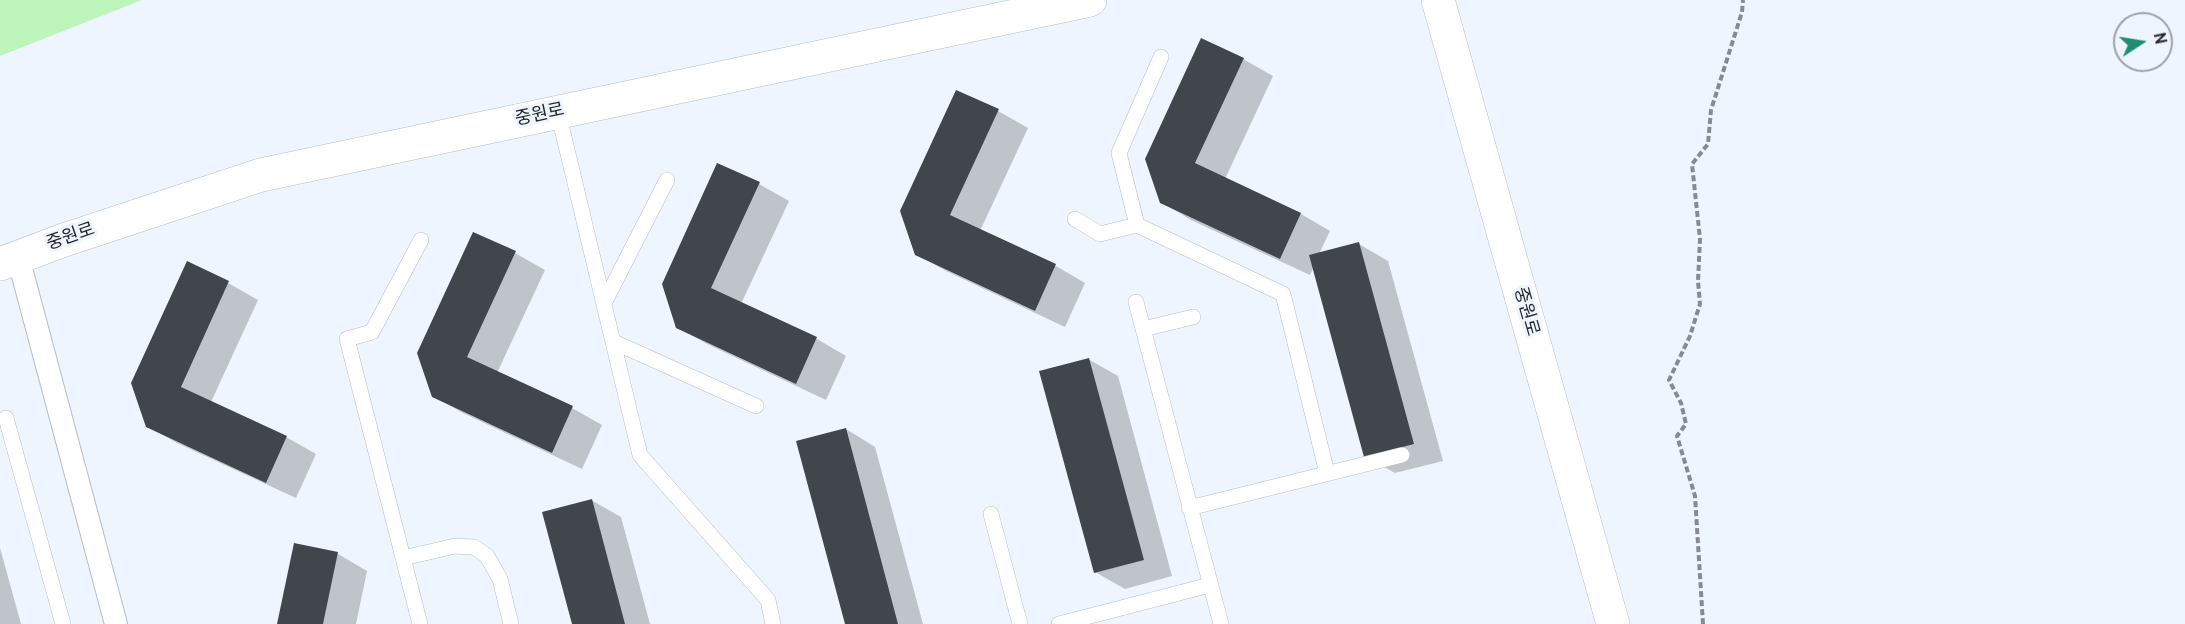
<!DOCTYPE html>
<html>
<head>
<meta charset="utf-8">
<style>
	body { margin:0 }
	#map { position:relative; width:2185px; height:624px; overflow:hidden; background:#eff5fe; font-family:Overpass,sans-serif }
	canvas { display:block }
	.north { position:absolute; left:2113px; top:12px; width:60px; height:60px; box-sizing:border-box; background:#eff5fe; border:2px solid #9ea3aa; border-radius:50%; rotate:78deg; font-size:16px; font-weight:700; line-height:24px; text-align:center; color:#25272b }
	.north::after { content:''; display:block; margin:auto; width:21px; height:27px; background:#208f6f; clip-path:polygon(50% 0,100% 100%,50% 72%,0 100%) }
</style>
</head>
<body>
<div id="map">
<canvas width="2185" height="624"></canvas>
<div class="north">N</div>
</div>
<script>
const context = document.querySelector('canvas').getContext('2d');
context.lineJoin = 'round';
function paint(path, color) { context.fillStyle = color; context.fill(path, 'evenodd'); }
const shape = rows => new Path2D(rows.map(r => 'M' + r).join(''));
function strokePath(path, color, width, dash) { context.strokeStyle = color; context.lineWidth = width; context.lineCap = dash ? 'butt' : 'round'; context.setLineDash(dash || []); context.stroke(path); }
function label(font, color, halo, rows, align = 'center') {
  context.font = font + ' Overpass,"Noto Sans KR",sans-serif'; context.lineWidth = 6; context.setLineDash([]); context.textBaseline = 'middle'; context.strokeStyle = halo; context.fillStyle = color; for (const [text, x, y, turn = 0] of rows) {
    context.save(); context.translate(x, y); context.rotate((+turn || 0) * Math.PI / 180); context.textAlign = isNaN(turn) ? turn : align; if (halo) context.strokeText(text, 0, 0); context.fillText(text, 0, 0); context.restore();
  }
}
paint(shape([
	[0,0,142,0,0,56]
]), '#bdf5ba');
paint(shape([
	[1243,59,1273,76,1225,179,1301,214,1330,231,1319,254,1359,244,1388,261,1443,461,1395,473,1365,456,1314,266,1310,275,1191,220,1161,202],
	[957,92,998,111,1028,128,980,231,1056,266,1085,283,1065,327,946,271,916,254],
	[718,165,759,184,789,201,741,304,817,339,846,356,826,400,707,344,677,327],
	[515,253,545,270,497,373,572,408,602,425,582,469,463,413,433,396],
	[187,263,228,283,258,300,211,402,286,437,316,454,296,498,177,443,147,426],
	[1088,359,1118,376,1172,576,1125,589,1095,572],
	[846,429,875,447,923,624,847,624],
	[591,500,621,517,650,624,574,624],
	[295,545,338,554,367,571,356,624,279,624],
	[0,548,21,624,0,624]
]), '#0003');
paint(shape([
	[1201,38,1244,58,1195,163,1301,213,1280,259,1160,203,1145,159],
	[956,90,999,109,950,215,1056,264,1035,311,915,255,900,211],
	[717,163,760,182,711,288,817,337,796,384,676,328,662,284],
	[473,232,516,251,467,357,573,406,552,453,432,397,417,353],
	[1359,242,1414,444,1364,457,1309,255],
	[187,261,229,281,181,387,287,436,266,483,146,427,131,383],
	[1089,358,1144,560,1094,573,1039,371],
	[846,428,898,624,845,624,796,441],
	[592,499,625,624,572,624,542,512],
	[294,543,338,552,323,624,277,624]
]), '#41464d');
const service = shape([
	[1161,57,1119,153,1137,225,1283,294,1327,473],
	[558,112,640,455,768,600,773,624],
	[1075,219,1100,234,1137,225],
	[1136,302,1221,624],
	[604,303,667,180],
	[1143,329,1193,317],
	[614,342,756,406],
	[6,418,63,624],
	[1189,508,1402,455],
	[991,514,1020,624],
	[403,558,455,546,474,547,487,556,500,579,511,624],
	[420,624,347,339,372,332,421,240],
	[1059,624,1210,585]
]);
const pedestrian = shape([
	[18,257,116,624]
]);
const tertiary = shape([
	[1438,0,1613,624],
	[0,264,64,240,261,175,1090,0]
]);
strokePath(service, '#b6bcc5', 16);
strokePath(pedestrian, '#b6bcc5', 24);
strokePath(tertiary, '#b6bcc5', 34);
strokePath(shape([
	[1703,624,1695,496,1677,436,1686,424,1681,403,1669,380,1690,336,1700,304,1698,281,1700,239,1692,164,1708,144,1711,110,1742,12,1743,0]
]), '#878b91', 4, [6, 3]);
strokePath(service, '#fff', 15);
strokePath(pedestrian, '#fff', 22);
strokePath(tertiary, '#fff', 33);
label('18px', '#25272b', '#eff5fe', [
	["중원로",540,116,-12],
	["중원로",71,238,-19],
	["중원로",1525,312,74]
]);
</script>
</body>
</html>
